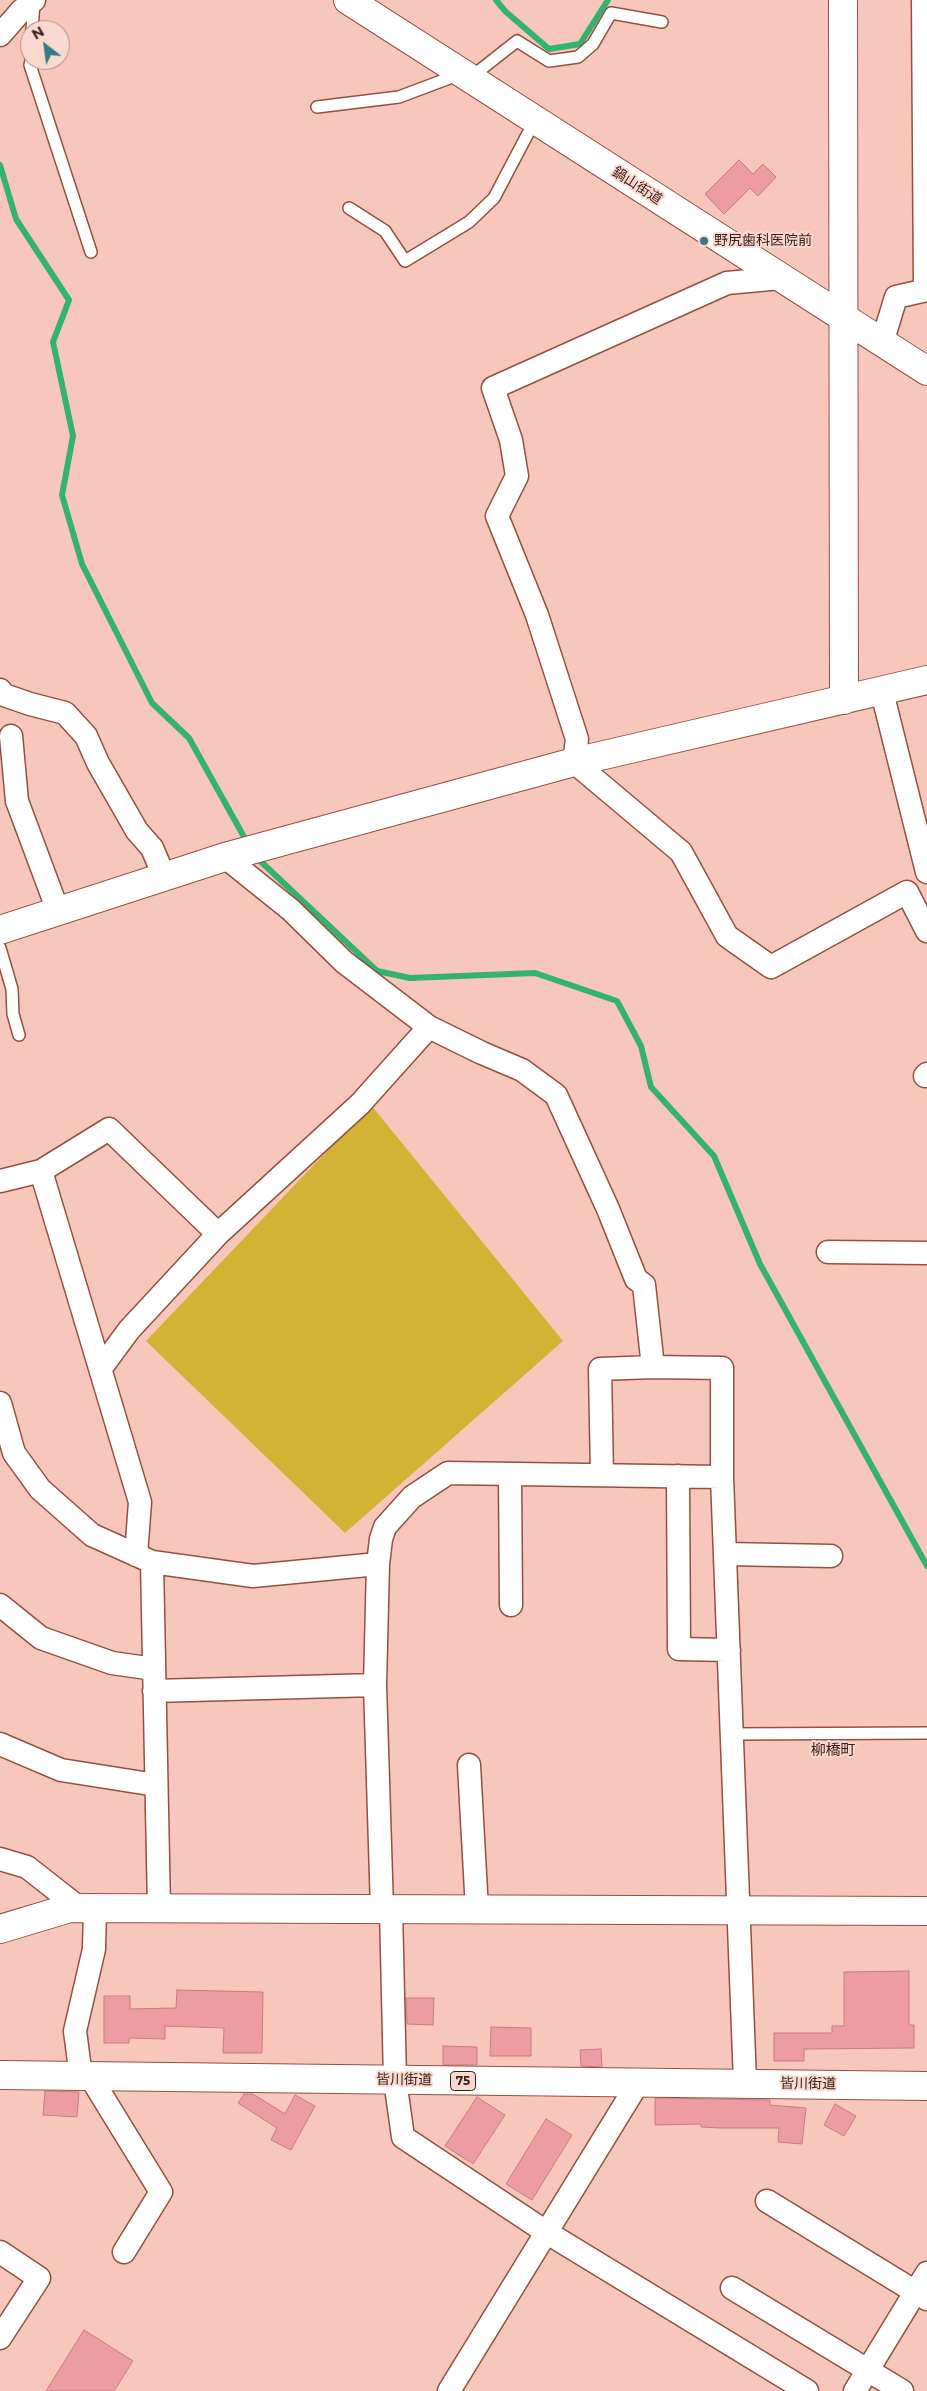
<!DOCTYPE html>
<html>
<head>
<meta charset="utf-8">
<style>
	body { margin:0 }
	#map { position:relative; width:927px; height:2391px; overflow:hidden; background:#f8c7bb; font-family:Montserrat,sans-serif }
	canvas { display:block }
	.north { position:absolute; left:20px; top:20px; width:50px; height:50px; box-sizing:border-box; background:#fad9d0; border:1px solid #ad8d85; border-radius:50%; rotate:330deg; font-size:14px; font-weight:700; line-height:20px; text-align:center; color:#3a1c15 }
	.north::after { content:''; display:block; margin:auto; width:18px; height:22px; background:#367a8a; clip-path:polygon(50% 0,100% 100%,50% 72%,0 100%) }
</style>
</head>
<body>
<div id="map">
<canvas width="927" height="2391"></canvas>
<div class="north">N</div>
</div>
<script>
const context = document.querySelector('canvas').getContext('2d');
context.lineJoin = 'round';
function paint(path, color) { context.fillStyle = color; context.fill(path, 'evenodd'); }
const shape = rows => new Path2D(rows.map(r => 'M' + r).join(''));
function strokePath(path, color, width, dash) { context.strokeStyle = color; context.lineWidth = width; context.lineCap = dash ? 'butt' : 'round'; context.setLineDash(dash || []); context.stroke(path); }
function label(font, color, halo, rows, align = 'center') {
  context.font = font + ' Montserrat,"Noto Sans JP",sans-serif'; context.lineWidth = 4; context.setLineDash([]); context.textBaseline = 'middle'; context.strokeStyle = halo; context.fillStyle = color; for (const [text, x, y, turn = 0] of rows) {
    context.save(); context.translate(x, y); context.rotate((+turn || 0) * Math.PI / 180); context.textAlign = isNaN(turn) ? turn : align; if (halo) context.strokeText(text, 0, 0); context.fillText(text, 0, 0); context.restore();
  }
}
paint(shape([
	[371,1105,563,1341,345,1533,146,1341]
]), '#d2b334');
strokePath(shape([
	[496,0,505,11,549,49,580,44,608,0],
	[0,165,16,219,69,300,53,342,73,436,62,495,82,564,152,703,189,738,248,844],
	[256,857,377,971,410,978,535,973,617,1001,641,1046,651,1087,714,1156,760,1264,927,1566]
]), '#33b36e', 6);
const building = shape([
	[739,160,753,174,763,164,776,177,758,196,750,188,724,214,705,194,739,160],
	[909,1971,909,2025,914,2025,914,2048,804,2049,804,2061,774,2061,774,2033,832,2033,832,2026,844,2026,844,1972,909,1971],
	[177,1990,263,1992,262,2053,223,2053,224,2028,165,2026,165,2039,129,2038,129,2043,104,2043,104,1996,130,1996,130,2009,176,2008,177,1990],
	[406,1998,434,1998,433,2025,407,2024,406,1998],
	[491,2027,531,2028,531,2056,490,2056,491,2027],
	[443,2046,477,2047,477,2065,443,2065,443,2046],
	[601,2049,602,2067,581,2066,580,2050,601,2049],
	[45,2091,79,2092,77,2117,43,2115,45,2091],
	[244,2094,253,2094,285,2114,295,2095,315,2106,291,2150,271,2140,277,2128,238,2103,244,2094],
	[477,2097,505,2115,473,2164,445,2146,477,2097],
	[655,2098,770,2100,770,2105,806,2108,802,2144,778,2142,779,2128,721,2128,701,2127,701,2124,655,2125,655,2098],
	[835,2104,856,2116,844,2136,824,2125,835,2104],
	[546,2119,572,2135,532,2200,506,2184,546,2119],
	[84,2330,133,2361,114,2391,46,2391,84,2330]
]);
paint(building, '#ed9ca2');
strokePath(building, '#c97b82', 1);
const lane = shape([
	[32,30,34,2],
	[31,60,30,65,91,252],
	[470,78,517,41,549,61,578,57,593,44,611,13,662,22],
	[317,107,399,97,460,74],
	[349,208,385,231,405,261,469,222,494,198,535,120],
	[0,948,12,989,13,1014,19,1035],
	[733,1734,927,1733]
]);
const street = shape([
	[923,0,925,290],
	[0,35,21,11,34,0],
	[781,278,727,283,493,388,511,440,517,476,497,516,537,615,577,739,574,762,681,852,727,936,771,967,907,892,927,931],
	[882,343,896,297,927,290],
	[0,690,4,695,30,704,65,713,86,736,98,763,137,831,152,848,164,876],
	[882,692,927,872],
	[11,736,17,801,58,911],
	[225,857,291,910,344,962,429,1027,482,1053,522,1070,556,1095,608,1209,636,1279,644,1285,653,1367,722,1368,722,1477,745,2083],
	[925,1076,927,1074],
	[41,1171,140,1502,136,1555],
	[0,1181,41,1171,109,1129,218,1234],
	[828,1252,927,1253],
	[101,1368,129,1330,218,1234,360,1104,429,1027],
	[0,1403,14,1453,40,1489,92,1535,152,1562,253,1576,378,1564,375,1685,382,1909],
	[510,1474,511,1605],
	[602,1475,600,1369,653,1367],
	[678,1476,679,1649,729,1650],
	[725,1554,831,1556],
	[152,1562,159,1908],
	[378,1564,381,1539,385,1527,412,1497,448,1473,722,1477],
	[0,1605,41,1638,112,1663,154,1669],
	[154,1691,375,1685],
	[0,1744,61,1770,156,1785],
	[469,1765,477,1910],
	[0,1859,27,1867,78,1907],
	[391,1909,395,2080,403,2137,546,2232,807,2391],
	[81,2077,75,2031,94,1949,95,1908],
	[91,2078,161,2192,124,2252],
	[767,2201,927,2299],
	[0,2252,39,2278,0,2338],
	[732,2288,902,2391],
	[449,2391,638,2083],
	[855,2391,927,2273]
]);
const secondary = shape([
	[348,0,927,371],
	[843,0,844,700],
	[0,930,225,857,574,762,927,680],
	[0,1929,70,1908,927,1911]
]);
const primary = shape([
	[0,2075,927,2086]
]);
strokePath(lane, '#95503f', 14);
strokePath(street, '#95503f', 25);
strokePath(secondary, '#95503f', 30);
strokePath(primary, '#95503f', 30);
strokePath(lane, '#fff', 11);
strokePath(street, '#fff', 22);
strokePath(secondary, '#fff', 28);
strokePath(primary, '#fff', 28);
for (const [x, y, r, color] of [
	[704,241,5,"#367a8a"]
]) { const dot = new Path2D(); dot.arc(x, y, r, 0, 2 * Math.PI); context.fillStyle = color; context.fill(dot); strokePath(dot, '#fad9d0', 2); }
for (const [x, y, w] of [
	[463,2081,25]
]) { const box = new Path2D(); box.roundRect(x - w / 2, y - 9.5, w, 19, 4); context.fillStyle = '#fad9d0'; context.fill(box); strokePath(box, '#3a1c15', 1); }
label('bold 12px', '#3a1c15', null, [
	["75",463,2081]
]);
label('14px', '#3a1c15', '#fad9d0', [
	["鍋山街道",637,186,33],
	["皆川街道",404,2080,1],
	["皆川街道",808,2084,1]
]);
label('14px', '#3a1c15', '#fad9d0', [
	["野尻歯科医院前",714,241]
], 'left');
label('15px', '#3a1c15', '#fad9d0', [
	["柳橋町",833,1751]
]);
</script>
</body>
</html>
